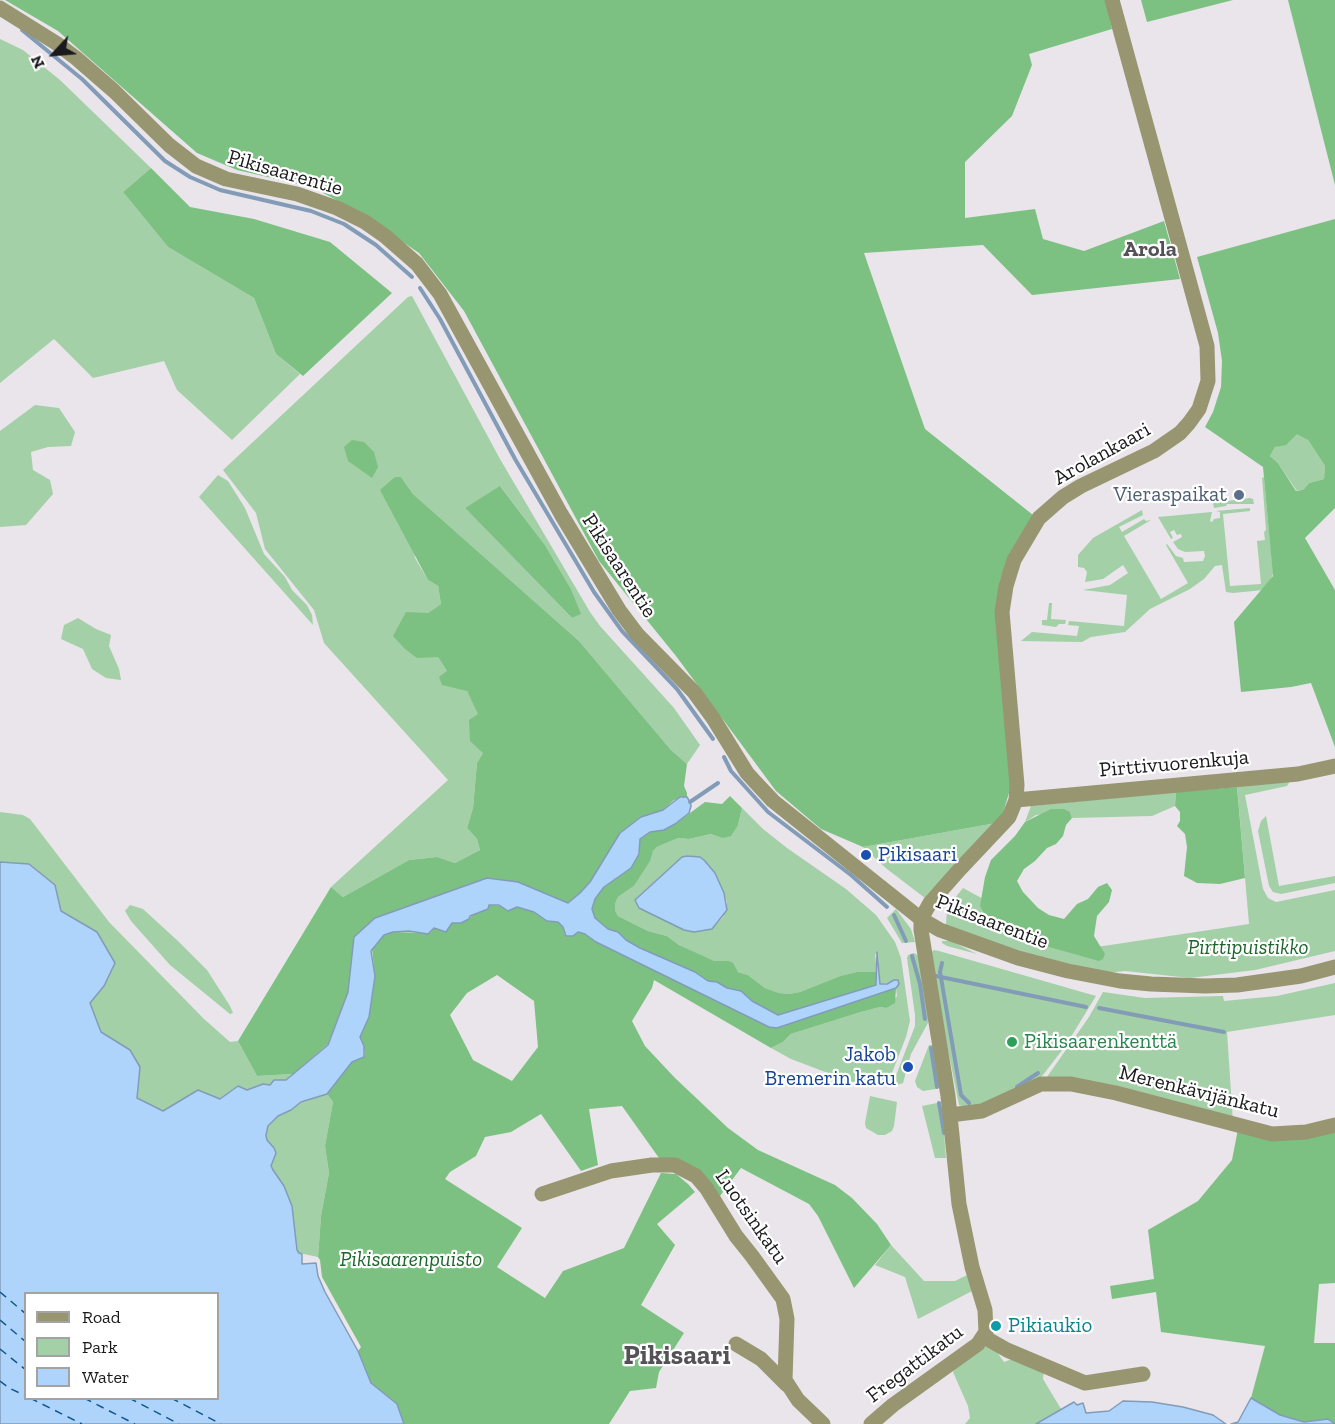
<!DOCTYPE html>
<html>
<head>
<meta charset="utf-8">
<style>
	body { margin:0 }
	#map { position:relative; width:1335px; height:1424px; overflow:hidden; background:#e9e5eb; font-family:"Zilla Slab",serif }
	canvas { display:block }
	.legend { position:absolute; left:24px; top:1292px; width:195px; height:108px; box-sizing:border-box; background:#fff; border:2px solid #a3a3a4; margin:0; padding:8px 10px; list-style:none; font-size:18px; color:#1a191b }
	.legend li { display:flex; align-items:center; gap:12px; height:30px }
	.legend b { width:30px; border:2px solid #a3a3a4 }
	.north { position:absolute; left:24px; top:24px; width:60px; height:60px; -webkit-text-stroke:4px #fff; paint-order:stroke; rotate:244deg; font-size:16px; font-weight:700; line-height:24px; text-align:center; color:#1a191b }
	.north::after { content:''; display:block; margin:auto; width:21px; height:27px; background:#1a191b; clip-path:polygon(50% 0,100% 100%,50% 72%,0 100%) }
</style>
</head>
<body>
<div id="map">
<canvas width="1335" height="1424"></canvas>
<ul class="legend">
<li><b style="height:8px;background:#979671"></b>Road</li>
<li><b style="height:16px;background:#a3d0a6"></b>Park</li>
<li><b style="height:16px;background:#aed4fb"></b>Water</li>
</ul>
<div class="north">N</div>
</div>
<script>
const context = document.querySelector('canvas').getContext('2d');
context.lineJoin = 'round';
function paint(path, color) { context.fillStyle = color; context.fill(path, 'evenodd'); }
const shape = rows => new Path2D(rows.map(r => 'M' + r).join(''));
function strokePath(path, color, width, dash) { context.strokeStyle = color; context.lineWidth = width; context.lineCap = dash ? 'butt' : 'round'; context.setLineDash(dash || []); context.stroke(path); }
function label(font, color, halo, rows, align = 'center') {
  context.font = font + ' "Zilla Slab",serif'; context.lineWidth = 4.5; context.setLineDash([]); context.textBaseline = 'middle'; context.strokeStyle = halo; context.fillStyle = color; for (const [text, x, y, turn = 0] of rows) {
    context.save(); context.translate(x, y); context.rotate((+turn || 0) * Math.PI / 180); context.textAlign = isNaN(turn) ? turn : align; if (halo) context.strokeText(text, 0, 0); context.fillText(text, 0, 0); context.restore();
  }
}
paint(shape([
	[0,39,23,50,60,80,151,168,123,192,168,247,254,298,276,354,300,374,232,440,177,390,164,361,93,378,54,339,0,383],
	[412,296,500,459,590,612,600,626,674,708,700,745,687,764,671,750,579,641,413,494,401,477,415,558,428,580,438,586,441,604,428,613,438,657,447,671,467,691,479,714,483,753,477,763,473,808,467,828,477,839,480,850,455,863,437,857,409,860,343,897,331,887,448,780,324,643,314,610,265,549,256,513,223,470,408,297],
	[501,487,545,545,571,589,580,614,572,618,465,508],
	[35,405,59,408,75,432,71,446,48,447,31,452,33,470,50,480,53,494,26,525,0,527,0,431],
	[1294,434,1300,434,1308,440,1325,466,1324,479,1309,483,1304,489,1297,491,1278,463,1270,456,1275,447,1289,442],
	[218,475,228,481,245,508,264,554,285,577,292,590,307,605,312,615,313,625,199,497],
	[1262,477,1264,478,1273,573,1271,580,1263,590,1233,593,1226,592,1222,565,1215,566,1204,579,1190,589,1150,609,1125,632,1091,637,1082,642,1021,641,1032,632,1077,636,1079,626,1068,625,1069,621,1124,626,1127,595,1083,590,1110,585,1128,573,1123,565,1103,579,1085,582,1087,572,1084,568,1078,567,1078,555,1093,538,1142,510,1143,515,1119,527,1122,532,1144,519,1146,521,1151,520,1124,536,1161,599,1188,583,1166,545,1167,544,1176,556,1183,558,1184,562,1203,561,1205,556,1204,551,1185,552,1178,549,1173,542,1182,537,1181,534,1177,535,1174,530,1170,532,1173,538,1171,539,1158,517,1212,512,1210,521,1212,522,1214,519,1220,518,1220,512,1216,511,1250,508,1250,511,1223,514,1230,586,1261,584,1257,541,1265,540,1264,532,1266,530],
	[1250,498,1253,499,1254,504,1227,504,1226,506,1214,508,1213,503],
	[1049,603,1052,603,1051,619,1066,620,1065,624,1059,624,1056,627,1042,625,1042,620,1047,620],
	[78,618,96,629,111,635,109,646,119,669,121,680,106,678,92,669,83,649,61,639,64,625],
	[1290,781,1287,786,1245,795,1263,889,1268,898,1276,902,1335,890,1335,951,1255,970,1190,978,1125,971,1107,973,1017,951,946,925,947,908,963,888,1077,950,1249,924,1237,785],
	[1176,792,1175,806,1152,816,1072,818,1070,812,1036,815,1025,822,1031,806],
	[742,808,763,829,787,848,846,889,876,915,895,942,901,958,910,1021,906,1037,888,1083,873,1082,869,1086,849,1081,791,1059,771,1048,783,1042,791,1034,861,1012,880,1007,886,1008,897,996,896,988,898,981,880,984,878,953,875,954,877,972,857,972,840,976,800,992,789,994,779,993,765,988,748,975,738,972,729,961,714,962,679,945,667,936,648,931,618,916,615,910,615,904,618,897,634,886,649,861,653,851,657,847,678,838,689,839,711,834,723,837,738,825],
	[687,856,715,873,724,893,727,902,723,917,712,929,694,932,685,930,636,900,682,857],
	[0,812,23,815,30,819,109,922,204,1019,230,1042,238,1041,257,1076,293,1074,286,1080,269,1085,263,1084,247,1090,237,1086,220,1099,198,1090,163,1111,137,1098,130,1050,101,1032,90,1003,104,986,97,932,61,911,54,885,29,864,0,862],
	[1266,816,1279,886,1335,876,1335,883,1281,894,1273,892,1269,886,1258,831,1261,821],
	[996,823,925,898,887,869,863,847],
	[130,905,143,909,179,942,207,970,230,1006,233,1013,230,1014,170,965,131,921,125,911],
	[896,909,911,929,915,942,902,943,887,918],
	[942,941,951,941,977,954,947,946,942,943],
	[934,950,939,951,1096,996,1066,1045,1043,1075,1034,1082,973,1109,959,1105,929,954],
	[914,953,919,956,929,1021,911,1054,903,1083,897,1085,895,1078,915,1026,915,1015,907,958,908,955],
	[1335,983,1335,1015,1227,1032,1233,1122,1042,1084,1089,1017,1103,992,1145,998,1223,996,1224,1001,1277,996],
	[929,1045,934,1045,940,1086,936,1089,923,1091,917,1087,915,1081],
	[327,1094,333,1102,325,1146,329,1173,321,1216,318,1257,299,1253,297,1250,292,1206,284,1186,273,1170,271,1166,276,1153,274,1148,267,1140,266,1129,278,1116,291,1110,297,1104],
	[870,1096,897,1102,894,1126,892,1131,885,1135,878,1135,866,1128,865,1123],
	[937,1103,940,1103,942,1107,946,1158,935,1158,922,1106],
	[891,1245,924,1281,955,1281,969,1274,974,1290,918,1319,905,1277,875,1265],
	[987,1346,994,1348,1004,1362,1018,1357,1044,1370,1043,1379,1061,1409,1036,1424,965,1424,970,1418,968,1406,953,1372,957,1367]
]), '#a3d0a6');
paint(shape([
	[5,0,1106,0,1112,29,1029,54,1032,65,1012,116,965,162,965,218,1035,209,1043,239,1084,251,1164,221,1180,279,1032,295,983,245,864,253,925,429,1033,515,1011,553,1000,580,997,605,1011,786,1003,813,996,823,863,847,821,829,776,791,676,656,599,561,464,311,419,253,359,212,312,187,237,170,197,153,58,31],
	[1141,0,1233,0,1147,22],
	[1288,0,1335,0,1335,185],
	[151,168,190,207,254,219,330,242,392,293,303,376,276,354,254,298,168,247,123,192],
	[1335,219,1335,508,1305,538,1335,590,1335,747,1311,683,1291,687,1241,692,1234,622,1273,576,1263,467,1205,427,1213,412,1221,387,1222,361,1218,333,1197,257],
	[1297,434,1308,440,1325,466,1324,479,1309,483,1304,489,1298,491,1296,491,1278,463,1270,456,1275,447,1286,445],
	[352,440,364,442,374,452,378,467,372,478,348,461,344,447],
	[395,477,401,477,413,494,579,641,671,750,687,764,684,786,687,793,687,797,674,800,663,810,641,817,620,833,590,882,580,893,568,903,518,882,354,937,348,992,328,1044,293,1074,257,1076,238,1041,331,887,343,897,409,860,437,857,455,863,480,850,477,839,467,828,473,808,477,763,483,753,470,741,469,720,478,714,467,691,442,685,439,677,447,671,438,657,417,658,405,649,393,636,406,612,428,613,441,604,438,586,428,580,380,490],
	[500,486,545,545,571,589,581,614,572,618,465,508],
	[1237,787,1245,878,1220,884,1197,883,1184,876,1187,847,1185,834,1177,826,1180,821,1180,812,1175,806,1176,792],
	[730,796,742,808,738,825,731,836,723,838,711,834,689,839,678,838,657,847,653,851,650,861,634,886,618,897,615,904,615,910,618,916,648,931,667,936,679,945,714,961,729,961,733,963,738,972,748,975,765,988,779,993,789,994,800,992,840,976,857,972,877,972,876,985,779,1015,752,1001,741,991,727,988,717,982,708,981,695,972,640,948,626,940,618,932,608,929,595,918,592,909,595,899,604,887,631,868,639,854,640,839,643,836,650,832,664,830,675,824,705,802,722,804],
	[1051,809,1064,809,1070,812,1072,818,1066,825,1063,836,1056,844,1047,848,1035,861,1024,869,1017,881,1023,892,1038,908,1049,915,1064,919,1077,904,1088,899,1098,887,1107,883,1112,890,1109,902,1097,916,1094,936,1105,954,1103,959,1099,961,1028,941,1004,931,988,920,980,906,985,877,991,860,1015,836,1025,822],
	[489,905,517,907,534,912,547,921,558,922,563,927,565,935,578,932,585,934,597,942,769,1027,777,1028,896,988,895,1003,886,1008,880,1007,861,1012,791,1034,783,1042,771,1048,654,980,652,988,632,1021,645,1046,675,1078,728,1128,758,1150,835,1185,852,1198,877,1224,891,1245,854,1288,818,1216,809,1204,741,1168,717,1200,659,1158,622,1106,589,1109,598,1165,581,1171,541,1114,511,1132,485,1137,476,1156,450,1172,445,1179,522,1228,497,1267,545,1298,563,1271,624,1248,661,1173,676,1174,688,1184,695,1192,657,1224,675,1245,641,1305,684,1333,659,1372,656,1388,630,1391,609,1424,404,1424,397,1404,371,1383,358,1351,361,1347,322,1277,320,1260,318,1257,321,1216,329,1173,325,1146,333,1102,327,1094,352,1062,365,1055,363,1043,360,1037,369,1017,375,976,372,949,382,936,393,932,430,933,434,928,445,932,452,923,461,923],
	[497,975,534,1001,538,1047,512,1081,473,1060,450,1015,467,993],
	[1239,1124,1272,1134,1335,1125,1335,1283,1319,1284,1314,1343,1335,1343,1335,1424,1328,1419,1304,1422,1280,1415,1251,1398,1265,1346,1161,1332,1156,1292,1112,1299,1110,1286,1154,1279,1148,1230,1198,1201,1232,1160]
]), '#7cc182');
const water = shape([
	[680,797,687,797,690,802,691,806,689,813,675,824,664,830,650,832,640,839,639,854,631,868,604,887,595,899,592,909,595,918,608,929,618,932,626,940,640,948,695,972,708,981,717,982,727,988,741,991,752,1001,778,1015,876,985,877,952,880,984,887,984,894,980,898,980,899,984,896,988,777,1028,769,1027,596,942,585,934,578,932,573,936,566,936,563,927,558,922,547,921,534,912,517,907,508,911,499,905,489,905,488,909,470,916,469,919,461,923,452,923,446,932,434,928,428,934,409,931,393,932,384,935,371,951,375,976,369,1017,360,1037,364,1046,364,1057,352,1062,327,1094,301,1102,291,1110,278,1116,268,1126,266,1135,267,1140,274,1148,276,1153,271,1166,273,1170,284,1186,292,1206,297,1250,299,1253,302,1254,302,1264,316,1263,318,1276,325,1292,358,1351,371,1383,397,1404,404,1424,0,1424,0,862,29,864,55,885,61,911,97,932,115,963,104,986,90,1003,101,1032,130,1050,140,1067,137,1098,163,1111,198,1090,220,1099,238,1086,247,1090,263,1084,270,1085,274,1080,286,1080,328,1045,348,992,354,937,375,918,487,878,518,882,568,903,580,893,590,882,620,833,641,817,663,810,680,797],
	[26,1294,218,1294,218,1398,26,1398,26,1294],
	[687,856,700,857,704,860,715,873,724,893,727,910,712,929,694,932,684,930,639,908,635,900,682,857,687,856],
	[1251,1398,1280,1415,1304,1422,1328,1419,1335,1424,1231,1424,1238,1422,1251,1398],
	[1123,1401,1152,1402,1183,1407,1213,1415,1226,1424,1036,1424,1074,1402,1077,1405,1083,1403,1086,1413,1109,1411,1123,1401]
]);
paint(water, '#aed4fb');
strokePath(water, '#829cb8', 1.5);
strokePath(shape([
	[22,30,82,79,165,161,190,177,220,190,311,211,344,224,376,245,412,277],
	[420,288,440,319,515,459,594,592,622,631,677,689,713,739],
	[724,757,731,771,768,812,851,875,887,907],
	[690,802,718,783],
	[894,915,906,941],
	[912,956,920,984,925,1019],
	[942,963,940,972,961,1095,969,1103],
	[936,976,1086,1007],
	[1099,1008,1224,1032],
	[931,1048,937,1087],
	[1017,1087,1038,1073],
	[939,1103,944,1133]
]), '#829cb8', 4);
strokePath(shape([
	[0,1292,26,1314],
	[0,1320,26,1342],
	[0,1349,26,1370],
	[0,1381,9,1388,26,1396],
	[30,1398,82,1424],
	[84,1398,135,1424],
	[129,1398,179,1424],
	[171,1398,221,1424]
]), '#105791', 1.5, [8, 6]);
strokePath(shape([
	[0,8,56,43,76,58,114,91,169,145,196,166,226,179,297,194,337,208,365,222,385,236,417,264,440,294,561,514,619,610,637,634,694,692,713,718,747,773,758,785,773,801,921,919,940,930,1018,958,1068,971,1120,981,1151,984,1205,986,1237,985,1301,976,1335,967],
	[1016,800,1298,774,1335,766],
	[950,1115,982,1111,1041,1084,1071,1084,1116,1093,1272,1134,1306,1132,1335,1125],
	[542,1194,611,1171,652,1165,675,1165,696,1176,707,1189,736,1236,752,1256,783,1299,787,1319,785,1380,798,1400,823,1424],
	[984,1337,1007,1350,1085,1383,1143,1374],
	[736,1344,761,1359,787,1385],
	[871,1424,893,1405,978,1344,986,1332,985,1310,972,1267,959,1204,948,1096,921,930,921,919,930,903,960,869,1009,817,1016,800,1017,785,1002,612,1006,586,1014,560,1039,518,1063,497,1081,486,1154,451,1180,433,1189,423,1199,409,1208,381,1207,346,1112,0]
]), '#979671', 15);
for (const [x, y, r, color] of [
	[1239,495,6,"#5c6f8a"],
	[866,855,6,"#1a4fb4"],
	[1012,1042,6,"#2e9e5b"],
	[908,1067,6,"#1a4fb4"],
	[996,1326,6,"#0f9aa8"]
]) { const dot = new Path2D(); dot.arc(x, y, r, 0, 2 * Math.PI); context.fillStyle = color; context.fill(dot); strokePath(dot, '#fff', 2); }
label('21px', '#1a191b', '#fff', [
	["Pikisaarentie",285,173,16],
	["Arolankaari",1102,454,-29],
	["Pikisaarentie",619,566,57],
	["Pirttivuorenkuja",1174,764,-5],
	["Pikisaarentie",992,922,21],
	["Merenkävijänkatu",1199,1092,14],
	["Luotsinkatu",751,1217,55],
	["Fregattikatu",915,1364,-37]
]);
label('21px', '#4e5e75', '#fff', [
	["Vieraspaikat",1227,495]
], 'right');
label('21px', '#164399', '#fff', [
	["Pikisaari",878,855],
	["Jakob",896,1055,"right"],
	["Bremerin katu",896,1079,"right"]
], 'left');
label('italic 21px', '#1d652b', '#fff', [
	["Pirttipuistikko",1248,948],
	["Pikisaarenpuisto",411,1260]
]);
label('21px', '#27864d', '#fff', [
	["Pikisaarenkenttä",1024,1042]
], 'left');
label('21px', '#0d838f', '#fff', [
	["Pikiaukio",1008,1326]
], 'left');
label('bold 22px', '#555257', '#fff', [
	["Arola",1150,250]
]);
label('bold 27px', '#555257', '#fff', [
	["Pikisaari",677,1356]
]);
</script>
</body>
</html>
